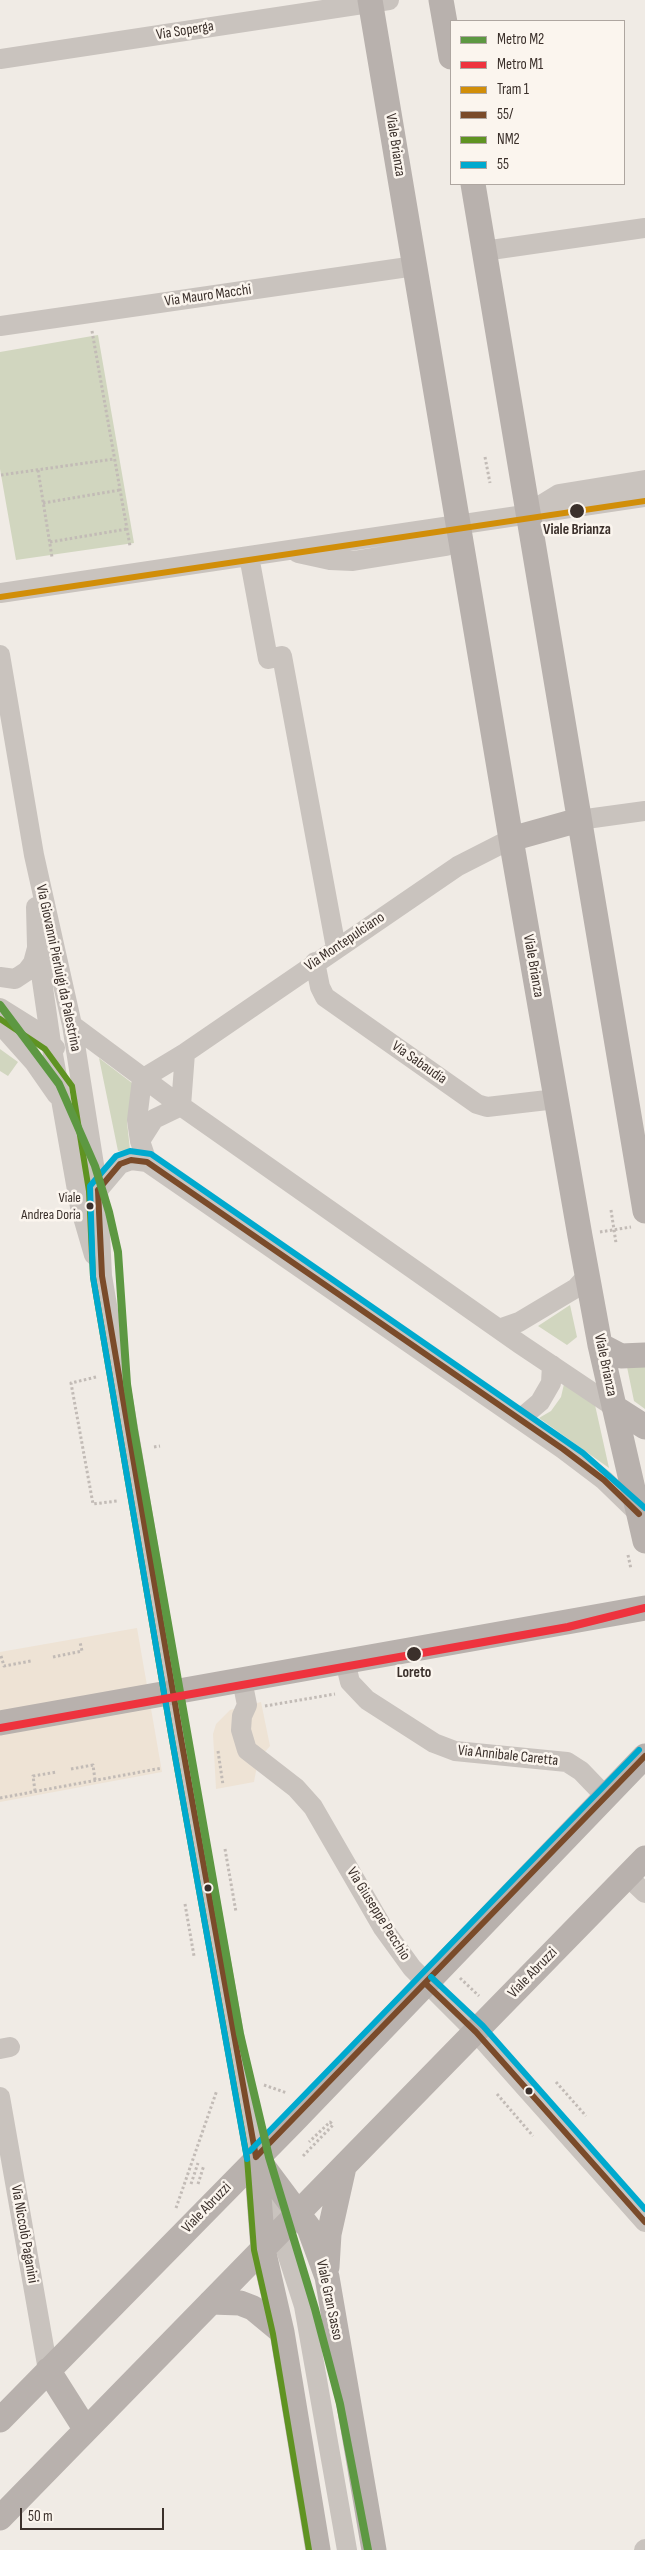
<!DOCTYPE html>
<html>
<head>
<meta charset="utf-8">
<style>
	body { margin:0 }
	#map { position:relative; width:645px; height:2550px; overflow:hidden; background:#f0ebe5; font-family:"Sofia Sans Condensed",sans-serif }
	canvas { display:block }
	.legend { position:absolute; left:450px; top:20px; width:175px; height:165px; box-sizing:border-box; background:#fbf5ee; border:1px solid #aea6a0; margin:0; padding:6px 9px; list-style:none; font-size:15px; color:#3b302b }
	.legend li { display:flex; align-items:center; gap:10px; height:25px }
	.legend b { width:25px; border:1px solid #aea6a0 }
	.scale { position:absolute; left:20px; top:2508px; width:144px; height:22px; box-sizing:border-box; border:2px solid #3b302b; border-top:0; padding-left:6px; font-size:15px; line-height:18px; white-space:nowrap; color:#3b302b; -webkit-text-stroke:4px #fbf5ee; paint-order:stroke }
</style>
</head>
<body>
<div id="map">
<canvas width="645" height="2550"></canvas>
<ul class="legend">
<li><b style="height:6px;background:#5d9842"></b>Metro M2</li>
<li><b style="height:6px;background:#ee333e"></b>Metro M1</li>
<li><b style="height:6px;background:#d18e09"></b>Tram 1</li>
<li><b style="height:6px;background:#7a4b2a"></b>55/</li>
<li><b style="height:6px;background:#5f9322"></b>NM2</li>
<li><b style="height:6px;background:#00a9ce"></b>55</li>
</ul>
<div class="scale">50 m</div>
</div>
<script>
const context = document.querySelector('canvas').getContext('2d');
context.lineJoin = 'round';
function paint(path, color) { context.fillStyle = color; context.fill(path, 'evenodd'); }
const shape = rows => new Path2D(rows.map(r => 'M' + r).join(''));
function strokePath(path, color, width, dash) { context.strokeStyle = color; context.lineWidth = width; context.lineCap = dash ? 'butt' : 'round'; context.setLineDash(dash || []); context.stroke(path); }
function label(font, color, halo, rows, align = 'center') {
  context.font = font + ' "Sofia Sans Condensed",sans-serif'; context.lineWidth = 5; context.setLineDash([]); context.textBaseline = 'middle'; context.strokeStyle = halo; context.fillStyle = color; for (const [text, x, y, turn = 0] of rows) {
    context.save(); context.translate(x, y); context.rotate((+turn || 0) * Math.PI / 180); context.textAlign = isNaN(turn) ? turn : align; if (halo) context.strokeText(text, 0, 0); context.fillText(text, 0, 0); context.restore();
  }
}
paint(shape([
	[98,335,134,543,16,560,0,469,0,352],
	[0,1049,18,1062,8,1076,0,1071],
	[99,1058,136,1086,127,1122,130,1150,118,1151],
	[570,1305,577,1337,567,1345,538,1326],
	[626,1362,645,1364,645,1409,634,1401],
	[564,1384,595,1405,609,1468,539,1418,551,1411,561,1397]
]), '#d1d6bf');
paint(shape([
	[137,1628,162,1772,0,1802,0,1652],
	[261,1702,270,1746,258,1760,254,1782,216,1789,213,1734,216,1724,230,1710]
]), '#eee3d5');
strokePath(shape([
	[92,331,130,546],
	[485,457,490,483],
	[38,470,52,557],
	[1,475,114,459],
	[43,503,120,490],
	[50,542,127,529],
	[611,1210,616,1243],
	[600,1232,631,1227],
	[96,1377,71,1383,93,1504,117,1501],
	[154,1447,160,1446],
	[628,1555,631,1569],
	[1,1656,4,1666,31,1661],
	[53,1657,82,1651,80,1642],
	[265,1706,335,1694],
	[218,1751,223,1785],
	[71,1769,93,1765,95,1780],
	[35,1791,33,1776,57,1772],
	[0,1798,162,1768],
	[225,1849,236,1912],
	[185,1904,194,1956],
	[460,1978,479,1996],
	[556,2082,586,2116],
	[264,2085,287,2093],
	[497,2094,533,2136],
	[303,2156,333,2125,330,2122,309,2142],
	[191,2184,198,2163],
	[198,2184,204,2165],
	[176,2208,217,2090]
]), '#c2bbb6', 3, [2.5, 2.5]);
strokePath(shape([
	[0,59,389,0],
	[484,251,645,228],
	[0,326,415,266],
	[533,510,559,494,645,480],
	[298,553,330,560,353,561,446,546,459,524],
	[249,556,268,659,282,656,336,948],
	[0,593,645,497],
	[0,655,34,855,72,1025,98,1190,102,1276,180,1733,256,2157,304,2306,347,2550],
	[579,820,645,811],
	[36,907,37,946,51,1043,80,1207,94,1255],
	[315,962,320,987,325,997,477,1104,487,1107,556,1099],
	[0,977,15,979,27,971,33,963,37,948],
	[0,1008,32,1028,55,1048],
	[0,1024,34,1062,57,1095],
	[72,1025,181,1106,520,1344,614,1407],
	[142,1079,185,1053,458,866,511,839],
	[142,1079,137,1120,140,1141,147,1162],
	[181,1106,185,1053],
	[140,1141,154,1119,181,1106],
	[98,1190,120,1164,131,1160,147,1162,563,1449,604,1480,639,1514],
	[499,1329,519,1322,576,1288,587,1276],
	[520,1419,540,1402,551,1383,552,1365],
	[345,1661,350,1682,367,1700,434,1743,455,1751,567,1762,581,1771,606,1797],
	[242,1680,247,1705,242,1716,241,1730,247,1750,296,1788,313,1807,383,1928,412,1968,476,2032,645,2222],
	[627,1876,645,1893],
	[0,2049,10,2047],
	[0,2097,48,2370],
	[644,2550,645,2549]
]), '#c9c3be', 20);
strokePath(shape([
	[370,0,511,839,580,1236,600,1345,645,1541],
	[441,0,451,57],
	[473,184,645,1211],
	[511,839,579,820],
	[600,1345,621,1356,645,1355],
	[614,1407,645,1427],
	[0,1723,645,1608],
	[256,2157,309,2228,327,2277,374,2550],
	[256,2157,263,2249,282,2332,318,2550],
	[327,2267,329,2234,344,2167],
	[211,2302,240,2303,253,2308,282,2332],
	[48,2370,86,2430],
	[0,2420,293,2122,645,1756],
	[0,2518,645,1858]
]), '#b8b1ad', 25);
strokePath(shape([
	[98,1190,102,1276,180,1733,256,2157],
	[98,1190,120,1164,131,1160,147,1162,563,1449,604,1480,639,1514],
	[425,1983,476,2032,645,2222],
	[256,2157,645,1756]
]), '#7a4b2a', 6);
strokePath(shape([
	[0,1019,45,1049,72,1086,89,1191,93,1277,171,1734,247,2158,254,2250,273,2334,309,2550]
]), '#5f9322', 6);
strokePath(shape([
	[431,1977,483,2026,645,2209],
	[250,2151,639,1750],
	[247,2159,171,1734,93,1277,90,1186,116,1156,130,1151,151,1154,583,1453,645,1508]
]), '#00a9ce', 6);
strokePath(shape([
	[0,597,645,501]
]), '#d18e09', 6);
strokePath(shape([
	[0,1005,59,1084,95,1166,109,1212,118,1252,127,1384,134,1430,240,2034,269,2157,315,2309,340,2404,368,2550]
]), '#5d9842', 8);
strokePath(shape([
	[0,1728,568,1627,645,1608]
]), '#ee333e', 8);
for (const [x, y, r, color] of [
	[577,511,8,"#3b302b"],
	[90,1206,4.5,"#3b302b"],
	[414,1654,8,"#3b302b"],
	[208,1888,4.5,"#3b302b"],
	[529,2091,4.5,"#3b302b"]
]) { const dot = new Path2D(); dot.arc(x, y, r, 0, 2 * Math.PI); context.fillStyle = color; context.fill(dot); strokePath(dot, '#fbf5ee', 2); }
label('14px', '#3b302b', '#fbf5ee', [
	["Viale",81,1198],
	["Andrea Doria",81,1215]
], 'right');
label('15px', '#3b302b', '#fbf5ee', [
	["Via Soperga",185,31,-9],
	["Viale Brianza",395,145,81],
	["Via Mauro Macchi",208,296,-8],
	["Via Montepulciano",345,942,-34],
	["Viale Brianza",533,966,80],
	["Via Giovanni Pierluigi da Palestrina",58,968,78],
	["Via Sabaudia",419,1063,35],
	["Viale Brianza",605,1365,78],
	["Via Annibale Caretta",508,1756,6],
	["Via Giuseppe Pecchio",378,1914,58],
	["Viale Abruzzi",533,1973,-46],
	["Viale Abruzzi",207,2208,-46],
	["Via Niccolò Paganini",24,2234,80],
	["Viale Gran Sasso",329,2300,78]
]);
label('bold 15px', '#3b302b', '#fbf5ee', [
	["Viale Brianza",577,530],
	["Loreto",414,1673]
]);
</script>
</body>
</html>
